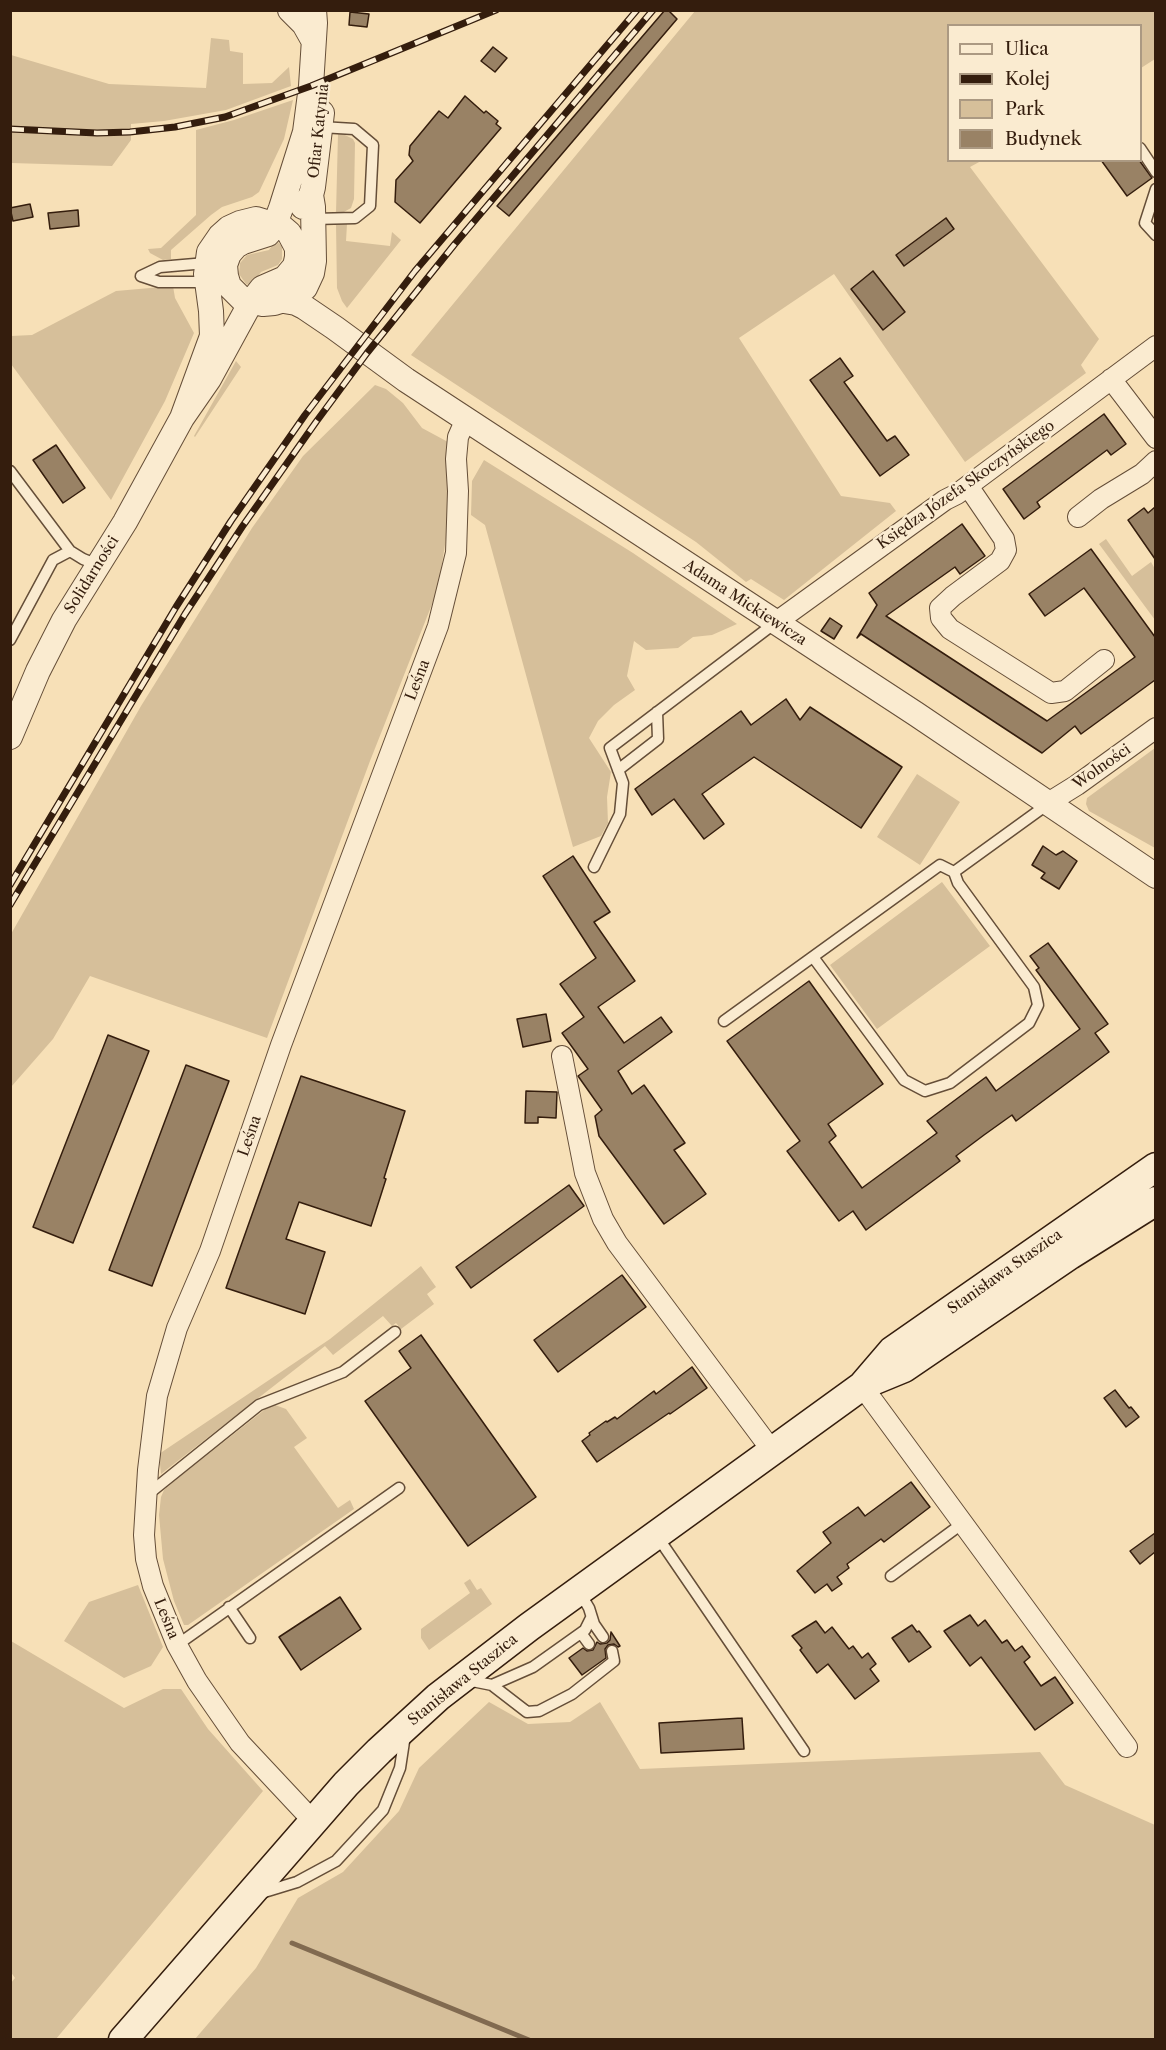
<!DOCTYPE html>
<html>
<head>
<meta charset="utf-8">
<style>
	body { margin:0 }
	#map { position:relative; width:1166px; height:2050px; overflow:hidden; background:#f7e0b7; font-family:"Libre Caslon Text",serif }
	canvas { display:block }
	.frame { position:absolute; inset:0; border:12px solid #341d0d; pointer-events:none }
	.legend { position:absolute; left:947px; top:24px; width:195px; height:138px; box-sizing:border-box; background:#faebd0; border:2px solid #ab9982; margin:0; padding:8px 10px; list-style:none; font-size:18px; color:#341d0d }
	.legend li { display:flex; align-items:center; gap:12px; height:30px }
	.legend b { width:30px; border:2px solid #ab9982 }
</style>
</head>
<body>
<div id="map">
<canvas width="1166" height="2050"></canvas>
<div class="frame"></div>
<ul class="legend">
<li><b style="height:8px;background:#faebd0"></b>Ulica</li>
<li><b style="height:8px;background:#341d0d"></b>Kolej</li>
<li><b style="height:16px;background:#d6bf9a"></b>Park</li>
<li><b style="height:16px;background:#998265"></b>Budynek</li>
</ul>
</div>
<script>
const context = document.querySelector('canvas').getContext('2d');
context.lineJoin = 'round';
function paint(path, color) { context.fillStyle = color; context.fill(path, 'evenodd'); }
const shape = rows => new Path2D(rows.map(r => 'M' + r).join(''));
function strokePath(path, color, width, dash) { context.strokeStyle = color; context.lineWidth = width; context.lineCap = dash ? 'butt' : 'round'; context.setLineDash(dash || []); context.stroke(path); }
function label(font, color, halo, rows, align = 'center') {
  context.font = font + ' "Libre Caslon Text",serif'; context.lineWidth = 5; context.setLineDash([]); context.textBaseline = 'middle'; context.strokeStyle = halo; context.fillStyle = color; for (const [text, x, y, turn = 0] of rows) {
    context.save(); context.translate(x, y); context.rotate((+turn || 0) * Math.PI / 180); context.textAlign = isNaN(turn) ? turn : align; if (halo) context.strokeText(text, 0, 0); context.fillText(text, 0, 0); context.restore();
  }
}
paint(shape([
	[695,11,1155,11,1155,59,1141,68,1140,26,948,26,948,160,981,161,970,167,1099,339,1081,365,1086,373,965,462,834,274,739,338,841,496,890,503,896,511,784,600,751,579,746,582,696,542,411,355],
	[211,38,229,40,230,51,243,53,243,84,272,83,289,67,291,86,226,110,164,121,131,124,131,140,112,166,11,163,11,55,109,84,206,88],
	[293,100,284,139,259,192,252,197,222,207,211,215,171,250,171,259,163,260,150,253,148,249,161,248,196,215,196,130,234,120],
	[341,133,353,139,355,143,354,199,351,208,342,213,336,213,338,134],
	[336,224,347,224,346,241,390,246,392,232,401,240,347,308,342,301,337,288],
	[276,240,282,246,282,259,278,265,261,272,251,286,246,284,239,274,240,263,247,255,269,250],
	[173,286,175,298,194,333,165,401,111,500,11,364,11,336,32,335,116,291],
	[236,361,241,367,195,437,194,436],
	[375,385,386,389,403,403,422,428,448,442,449,471,447,532,438,589,370,761,267,1038,90,976,53,1039,11,1087,11,934,141,706,252,528,303,456],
	[484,460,633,553,737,624,712,635,693,637,678,648,646,650,634,641,627,676,635,690,614,705,598,721,589,738,611,772,607,797,608,823,601,836,573,847,485,525,471,515,472,481],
	[1106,539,1132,576,1151,562,1155,569,1155,620,1099,544],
	[1155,748,1155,848,1089,811,1086,804,1087,798],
	[917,774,960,802,920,865,877,837],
	[942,882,990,946,877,1029,830,965],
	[421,1266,436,1287,427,1294,434,1304,401,1329,396,1323,392,1326,383,1316,333,1355,325,1346,161,1474,159,1454,330,1339],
	[275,1405,286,1409,307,1438,294,1447,338,1508,350,1500,354,1509,188,1625,184,1625,174,1601,163,1559,159,1515,161,1497,164,1490,178,1478,268,1407],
	[470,1579,477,1590,481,1588,492,1604,429,1650,421,1638,421,1629,470,1593,464,1583],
	[138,1585,163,1647,151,1666,124,1678,64,1641,89,1602],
	[11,1641,124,1708,163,1689,181,1689,208,1729,263,1791,56,2039,11,2039,11,1983,15,1978,10,1971],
	[489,1702,528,1724,570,1722,600,1702,640,1769,1040,1752,1065,1785,1155,1825,1155,2039,195,2039,256,1968,298,1898,343,1872,399,1811,419,1768]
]), '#d6bf9a');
strokePath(shape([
	[292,1943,529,2040]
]), '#816a50', 5);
const building = shape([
	[665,10,668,10,677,19,509,216,497,206,665,10],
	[350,12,369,14,367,27,349,25,350,12],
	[493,47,507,58,495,72,481,61,493,47],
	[465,96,484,113,486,111,498,121,496,124,501,128,420,223,395,202,396,180,413,161,409,155,410,146,439,111,448,118,465,96],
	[1101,160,1139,160,1152,178,1127,196,1101,160],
	[30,204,33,217,13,221,10,208,30,204],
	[78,210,79,226,50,229,48,213,78,210],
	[946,218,954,229,904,266,896,255,946,218],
	[873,271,905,312,883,330,851,289,873,271],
	[840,358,853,376,844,382,887,441,895,436,909,455,880,476,810,380,840,358],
	[1104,414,1126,444,1111,455,1107,450,1037,502,1040,507,1024,519,1003,489,1104,414],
	[56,445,85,488,63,503,33,460,56,445],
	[1155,507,1155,559,1128,520,1144,508,1148,513,1155,507],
	[962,524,985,556,960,574,955,567,886,616,1047,721,1135,657,1084,588,1045,616,1029,594,1091,549,1155,637,1155,680,1081,734,1075,726,1042,753,861,634,857,638,877,605,869,593,962,524],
	[830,618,842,626,834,639,821,631,830,618],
	[786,699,800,720,810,707,902,767,861,828,754,757,702,794,724,824,704,839,674,799,652,815,635,789,741,711,751,725,786,699],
	[1043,846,1056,855,1063,851,1077,861,1059,889,1041,878,1045,873,1032,865,1043,846],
	[573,856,610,912,594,922,635,981,598,1007,624,1043,661,1017,672,1032,618,1071,632,1094,644,1085,685,1143,674,1150,706,1194,664,1224,599,1136,595,1116,602,1110,578,1076,588,1069,562,1033,584,1017,560,984,596,958,543,876,573,856],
	[1048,943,1108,1024,1095,1033,1109,1052,1016,1121,1012,1115,984,1135,956,1156,960,1161,866,1230,853,1211,839,1221,787,1151,800,1141,727,1041,809,981,883,1084,828,1124,836,1136,829,1142,862,1188,937,1133,927,1121,986,1077,996,1091,1080,1029,1036,970,1039,968,1030,956,1048,943],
	[546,1014,551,1041,523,1047,517,1019,546,1014],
	[108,1035,149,1051,73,1243,33,1227,108,1035],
	[186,1065,229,1081,152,1286,109,1270,186,1065],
	[301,1076,405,1111,384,1178,386,1179,371,1226,299,1202,286,1239,325,1252,305,1314,226,1288,301,1076],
	[526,1091,557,1092,556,1118,538,1117,538,1123,525,1123,526,1091],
	[569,1185,584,1206,471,1288,456,1267,569,1185],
	[622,1275,646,1307,558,1372,534,1340,622,1275],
	[421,1335,536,1497,468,1546,365,1401,411,1368,399,1351,421,1335],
	[692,1367,707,1388,670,1414,669,1413,597,1462,582,1441,590,1435,589,1433,606,1421,607,1422,615,1417,617,1419,654,1391,656,1394,692,1367],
	[1115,1390,1129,1408,1131,1407,1139,1417,1126,1427,1104,1398,1115,1390],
	[911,1482,930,1507,884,1542,881,1539,847,1564,849,1568,837,1577,842,1584,832,1591,827,1584,815,1593,797,1571,831,1543,823,1532,858,1507,865,1516,911,1482],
	[1155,1533,1155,1552,1140,1564,1130,1551,1155,1533],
	[340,1597,361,1629,301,1670,279,1637,340,1597],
	[970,1615,978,1626,985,1620,1002,1643,1007,1640,1015,1651,1022,1646,1030,1657,1024,1662,1041,1686,1055,1677,1073,1703,1035,1730,981,1657,970,1666,944,1631,970,1615],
	[816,1621,825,1633,832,1627,849,1649,853,1646,862,1658,868,1653,876,1664,870,1669,879,1681,855,1699,828,1664,817,1673,800,1650,802,1648,792,1636,816,1621],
	[912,1625,917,1632,919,1631,931,1647,909,1662,892,1638,912,1625],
	[611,1632,620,1646,618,1647,614,1644,608,1645,605,1649,606,1658,582,1675,569,1658,583,1648,587,1651,593,1650,597,1642,600,1644,607,1643,610,1640,611,1632],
	[742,1718,744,1749,661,1753,659,1723,742,1718]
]);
paint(building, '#998265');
strokePath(building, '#341d0d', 1.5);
const service = shape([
	[1140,148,1156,172],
	[1156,189,1145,223,1156,235],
	[313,219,355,218,370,206,373,145,354,129,321,127],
	[141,276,159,282,209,282],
	[141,276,160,267,206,263],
	[10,471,70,551,83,559,98,565],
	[10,640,53,560,70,551],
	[618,770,658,739,657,712],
	[594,867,620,814,623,783,610,748,775,623],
	[813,957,904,1080,925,1091,950,1083,1029,1023,1038,1005,1034,987,958,883,954,872],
	[724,1021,940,865,954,872,1048,804],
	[147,1495,259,1405,343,1372,395,1332],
	[657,1536,804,1751],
	[891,1576,963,1523],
	[580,1593,589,1608,594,1624,603,1637],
	[229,1607,250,1638],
	[581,1633,589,1644],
	[177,1645,399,1488],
	[467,1680,492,1685,533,1667,585,1630,591,1618],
	[492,1685,527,1712,539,1711,572,1694,614,1661,612,1651],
	[261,1893,297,1882,336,1861,383,1810,400,1768,405,1735]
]);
const minor = shape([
	[1111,379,1156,438],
	[968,486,1004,539,1006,550,1000,561,953,596,940,608,941,618,950,629,1051,693,1065,691,1104,660],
	[1078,517,1101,499,1142,474,1156,461],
	[775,623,945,500,957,494,1156,346],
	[1048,803,1077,785,1156,728],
	[562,1056,585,1173,603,1219,617,1243,773,1452],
	[862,1386,1127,1747],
	[313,1821,240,1743,197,1681,177,1645,153,1586,146,1559,144,1535,148,1470,157,1396,177,1328,210,1251,281,1045,438,626,456,553,458,491,456,459,458,437,466,419]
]);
const tertiary = shape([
	[290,10,304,24,313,40],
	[311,195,313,207,314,261,312,273,305,288,293,297,274,303,263,304,242,299,229,286,226,276,225,265,229,254,236,246,243,242,268,234,275,224,281,208,305,132,311,86,315,23,314,10],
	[303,207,311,195,313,187,322,113],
	[284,301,296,303,304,307,335,328,406,380,916,714,1156,876],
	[10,737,38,671,64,620,125,522,182,418,209,379,251,302,262,288,285,278,295,266,297,257,297,248,289,233,282,227,256,219,240,223,229,228,220,236,209,252,206,274,211,311,212,336,182,418]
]);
const secondary = shape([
	[870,1382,904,1368,1070,1255,1156,1201],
	[123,2040,346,1784,379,1751,438,1697,529,1627,862,1386,892,1351,1156,1167]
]);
strokePath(service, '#654e38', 13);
strokePath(minor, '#654e38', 22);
strokePath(tertiary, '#654e38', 26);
strokePath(secondary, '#341d0d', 31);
strokePath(service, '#faebd0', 10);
strokePath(minor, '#faebd0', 20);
strokePath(tertiary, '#faebd0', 24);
strokePath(secondary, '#faebd0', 28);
const rail = shape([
	[10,129,97,133,130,132,175,127,225,117,311,86,496,10],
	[10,885,176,607,231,521,305,415,415,271,637,10],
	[10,905,185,614,242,527,316,422,367,353,454,245,653,10]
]);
strokePath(rail, '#341d0d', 7);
strokePath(rail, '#faebd0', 4.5, [14]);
label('15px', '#341d0d', '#faebd0', [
	["Ofiar Katynia",319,131,-84],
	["Księdza Józefa Skoczyńskiego",966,485,-35],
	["Solidarności",92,575,-58],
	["Adama Mickiewicza",745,603,33],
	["Leśna",418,680,-69],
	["Wolności",1102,767,-35],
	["Leśna",250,1136,-71],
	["Stanisława Staszica",1005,1272,-35],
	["Leśna",166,1619,68],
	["Stanisława Staszica",463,1680,-39]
]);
</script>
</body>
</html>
